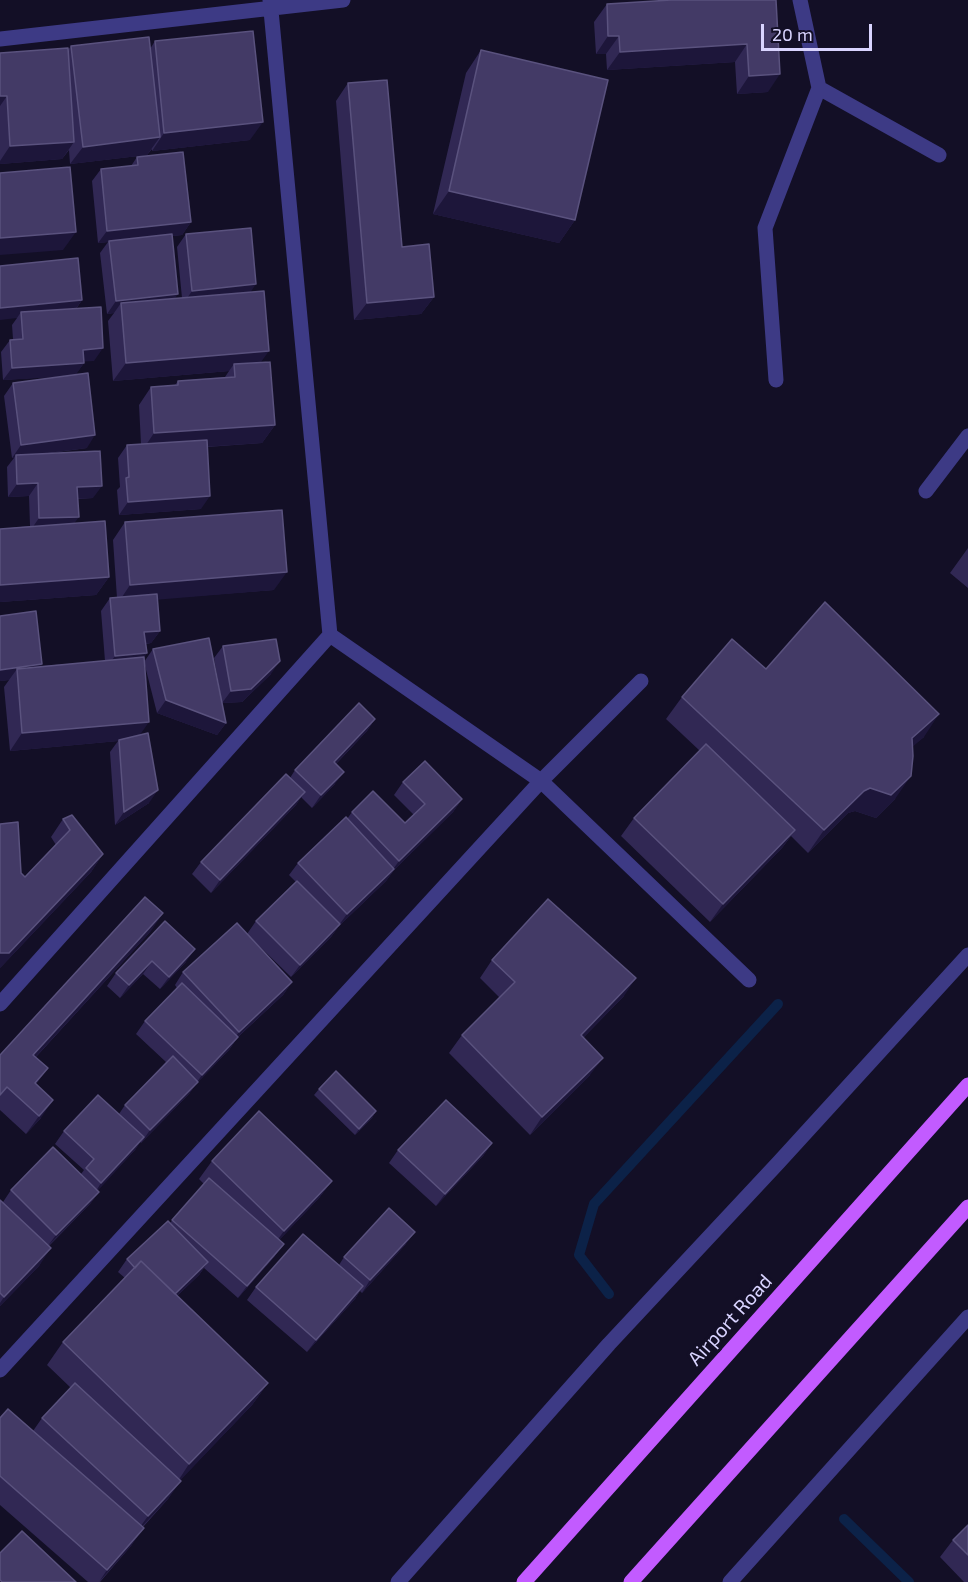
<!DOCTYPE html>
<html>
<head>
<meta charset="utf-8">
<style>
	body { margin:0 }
	#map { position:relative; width:968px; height:1582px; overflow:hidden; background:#130f26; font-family:"Exo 2",sans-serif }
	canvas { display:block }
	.scale { position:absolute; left:761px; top:24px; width:111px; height:27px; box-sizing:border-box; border:3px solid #d9d4ff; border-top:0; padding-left:8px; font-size:18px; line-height:21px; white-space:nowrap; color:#d9d4ff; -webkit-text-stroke:4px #130f26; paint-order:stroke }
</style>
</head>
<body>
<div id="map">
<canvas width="968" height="1582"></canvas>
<div class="scale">20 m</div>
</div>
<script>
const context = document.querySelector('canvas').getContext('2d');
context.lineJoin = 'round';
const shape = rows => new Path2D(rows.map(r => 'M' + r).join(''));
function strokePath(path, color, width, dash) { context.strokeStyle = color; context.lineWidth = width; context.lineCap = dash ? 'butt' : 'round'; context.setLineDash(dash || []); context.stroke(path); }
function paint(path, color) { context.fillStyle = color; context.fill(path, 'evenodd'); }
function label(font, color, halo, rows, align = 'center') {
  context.font = font + ' "Exo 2",sans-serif'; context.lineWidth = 6; context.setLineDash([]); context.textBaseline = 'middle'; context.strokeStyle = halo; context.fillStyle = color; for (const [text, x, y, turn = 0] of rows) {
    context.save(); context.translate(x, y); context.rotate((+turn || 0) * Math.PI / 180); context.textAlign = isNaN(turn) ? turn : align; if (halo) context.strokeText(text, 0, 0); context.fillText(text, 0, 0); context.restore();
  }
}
strokePath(shape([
	[609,1294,579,1255,594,1204,778,1004],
	[844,1519,909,1582]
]), '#0c2248', 10);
strokePath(shape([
	[0,39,343,0],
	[819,88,939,155],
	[776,380,765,228,819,88,800,0],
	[926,491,968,436],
	[641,681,541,781,749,980],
	[0,1004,330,635,270,0],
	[0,1370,541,781,330,635],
	[398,1582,609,1344,779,1162,968,955],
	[730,1582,968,1317]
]), '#3d3a85', 15);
strokePath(shape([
	[524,1582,968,1085],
	[631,1582,968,1207]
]), '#c25bff', 15);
paint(shape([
	[776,0,768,92,737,94,735,62,607,70,606,54,596,54,594,22,607,4],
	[155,41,250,140,152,151,152,149,147,155,70,164,69,150,62,159,0,164,0,53,68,50,71,46,150,49],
	[481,50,575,220,559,243,433,214,466,73],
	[348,83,402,247,434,297,421,314,354,320,336,101],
	[137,157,191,222,182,235,172,236,175,298,182,298,177,247,186,234,251,292,261,362,275,425,262,443,207,447,201,509,119,515,117,490,120,487,118,458,127,445,141,444,139,405,151,387,175,385,178,381,225,377,229,371,113,381,108,321,114,313,107,314,100,253,108,242,98,243,92,181,101,169,131,166],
	[0,266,82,300,76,309,94,361,84,361,84,363,75,375,87,448,44,454,93,498,78,499,74,523,109,577,96,595,0,602,0,529,30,526,29,496,8,497,7,467,14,458,12,458,4,396,13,383,65,376,3,380,1,352,10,340,13,339,12,325,17,318],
	[125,522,274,590,157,599,160,631,151,643,146,644,147,653,144,657,140,735,149,803,115,825,110,752,118,741,10,751,4,687,9,680,0,681,0,616,42,664,41,666,105,661,101,611,110,598,117,598,113,540],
	[968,548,968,588,950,573],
	[223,646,271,674,242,702,222,703,214,658],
	[153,649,226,723,217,735,157,713,144,662],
	[766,669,924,737,912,746,895,799,876,818,855,811,848,813,808,853,791,836,782,848,710,922,621,836,634,818,700,751,666,719,682,697],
	[375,719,367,731,336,764,335,784,312,808,301,797,296,805,211,893,192,874,201,862,290,778,295,770],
	[403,782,462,799,453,812,394,870,386,881,339,926,331,937,291,977,248,935,292,982,283,995,238,1037,229,1050,196,1084,189,1094,141,1143,140,1142,135,1150,97,1190,99,1192,90,1204,49,1246,39,1266,0,1306,0,1200,3,1202,11,1190,81,1174,84,1170,55,1144,64,1131,119,1114,125,1105,166,1062,136,1034,145,1021,177,988,175,985,183,972,247,934,256,921,296,882,289,875,298,863,347,819,352,812,405,823,414,815,394,795],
	[63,819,103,854,91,872,0,968,21,873,25,877,56,845,51,837],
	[165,921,186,962,160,989,143,974,120,998,107,986,116,973],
	[151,931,36,1057,36,1085,41,1118,26,1134,0,1110,0,1055],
	[492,960,624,996,583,1038,590,1075,530,1135,449,1053,462,1035,500,998,480,978],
	[319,1089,376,1111,372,1118,355,1135,314,1095],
	[492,1143,483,1156,436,1206,389,1163,398,1150],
	[212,1161,332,1181,319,1198,279,1240,275,1256,238,1298,204,1268,199,1275,177,1296,268,1383,252,1405,180,1480,168,1499,143,1527,131,1546,100,1582,88,1582,0,1505,0,1418,33,1431,42,1418,71,1388,47,1365,63,1342,125,1278,118,1272,127,1259,170,1223,204,1184,199,1179],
	[406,1244,362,1293,360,1291,355,1299,307,1352,247,1300,256,1287,339,1265,344,1257],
	[968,1525,968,1582,964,1582,940,1557,953,1540]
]), '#312854');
paint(shape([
	[608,36,619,36,606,54,596,54],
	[747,44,735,62,607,70,620,52],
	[780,74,768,92,737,94,749,76],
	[0,96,7,96,0,106],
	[263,122,250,140,152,151,164,133],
	[160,137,147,155,70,164,83,147],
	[74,142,62,159,0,164,0,161,10,146],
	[449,191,575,220,559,243,433,214],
	[191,222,182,235,109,242,109,241,108,242,98,243,107,231],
	[76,232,63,250,0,255,0,238],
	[256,284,248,296,183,304,192,291],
	[178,294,169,307,121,303,114,313,107,314,116,301],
	[434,297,421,314,354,320,367,303],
	[82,300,73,313,21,312,17,318,0,320,0,308],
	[103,348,94,361,75,362,83,350],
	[269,351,256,369,234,364,229,371,113,381,126,363],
	[84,363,75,376,3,380,12,368],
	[275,425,262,443,142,451,154,433],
	[95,435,87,448,16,457,16,455,14,458,12,458,21,445],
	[38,483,29,496,8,497,17,484],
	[102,486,93,498,69,499,77,487],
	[210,496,201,509,119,515,128,502],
	[79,517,70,529,30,531,39,518],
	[287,572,274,590,118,603,130,585],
	[109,577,96,595,0,602,0,585],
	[160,631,151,643,136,645,144,632],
	[147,653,138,665,106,668,115,656],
	[280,661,271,674,242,702,222,703,231,691],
	[42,664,33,677,17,669,9,680,0,681,0,670],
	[166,700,226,723,217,735,157,713],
	[939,714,924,737,896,761,912,738],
	[375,719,367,731,325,775,334,762],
	[149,722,137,739,119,740,118,741,10,751,22,733],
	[344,772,335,784,312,808,321,795],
	[911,776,895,799,876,818,855,811,848,813,808,853,824,830,864,791],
	[158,790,149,803,115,825,124,812],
	[305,792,296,805,211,893,220,880],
	[462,799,453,812,394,870,386,881,339,926,331,937,291,977,300,965,339,925,347,914,391,872,399,861],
	[795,830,782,848,710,922,723,904],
	[103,854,91,872,0,968,0,953],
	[163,913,151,931,21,1073,33,1055],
	[195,949,186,962,160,989,169,977],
	[152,961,143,974,120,998,129,985],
	[636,978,624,996,568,1053,581,1035],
	[292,982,283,995,230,1044,239,1032],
	[238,1037,229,1050,196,1084,189,1094,141,1143,150,1130,195,1085,202,1075],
	[603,1058,590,1075,530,1135,542,1117],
	[48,1068,35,1086,35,1083],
	[53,1100,41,1118,26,1134,39,1116],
	[376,1111,372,1118,355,1135,359,1129],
	[144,1137,135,1150,93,1196,101,1183],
	[492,1143,483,1156,436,1206,445,1194],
	[332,1181,319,1198,271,1249,284,1231],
	[99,1192,90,1204,47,1247,56,1235],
	[415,1232,406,1244,362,1293,370,1280],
	[284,1244,275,1256,238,1298,247,1286],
	[51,1248,39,1266,0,1306,0,1303,4,1297],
	[208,1262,199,1275,158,1314,167,1301],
	[363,1286,355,1299,307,1352,316,1340],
	[268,1383,252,1405,174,1487,189,1464],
	[181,1481,168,1499,135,1534,148,1516],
	[144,1528,131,1546,99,1582,107,1570]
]), '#1d163a');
const building = shape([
	[671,0,776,0,780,74,749,76,747,44,620,52,619,36,608,36,607,4,671,0],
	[253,31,263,122,164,133,155,41,253,31],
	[149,37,160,137,83,147,71,46,149,37],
	[68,48,74,142,10,146,7,96,0,96,0,53,68,48],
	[481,50,608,80,575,220,449,191,481,50],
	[387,80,402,247,429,244,434,297,367,303,348,83,387,80],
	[183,152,191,222,107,231,101,169,138,165,137,157,183,152],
	[70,167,76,232,0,238,0,173,70,167],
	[251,228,256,284,192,291,186,234,251,228],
	[172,234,178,294,116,301,109,241,172,234],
	[78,258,82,300,0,308,0,266,78,258],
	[264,291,269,351,126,363,121,303,264,291],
	[101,307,103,348,83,350,84,363,12,368,10,340,23,339,21,312,101,307],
	[270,362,275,425,154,433,151,387,178,385,178,381,235,377,234,364,270,362],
	[88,373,95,435,21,445,13,383,88,373],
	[207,440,210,496,128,502,126,478,129,477,127,445,207,440],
	[100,451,102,486,77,487,79,517,39,518,38,483,17,484,16,455,100,451],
	[282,510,287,572,130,585,125,522,282,510],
	[105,521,109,577,0,585,0,529,105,521],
	[157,594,160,631,144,632,147,653,115,656,110,598,157,594],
	[825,602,939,714,912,738,913,756,911,776,891,795,870,788,864,791,824,830,682,697,732,639,766,669,825,602],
	[36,611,42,664,0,670,0,616,36,611],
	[209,638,226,723,166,700,153,649,209,638],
	[276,639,280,661,251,689,231,691,223,646,276,639],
	[144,657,149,722,22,733,17,669,144,657],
	[359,703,375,719,334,762,344,772,321,795,295,770,359,703],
	[148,733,158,790,124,812,119,740,148,733],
	[706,744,795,830,723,904,634,818,706,744],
	[425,761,462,799,399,861,352,812,373,791,405,823,425,804,403,782,425,761],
	[286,774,305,792,220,880,201,862,286,774],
	[72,815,103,854,9,953,0,953,0,824,18,822,21,873,25,877,70,830,63,819,72,815],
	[346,817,394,869,347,914,298,863,346,817],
	[297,881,340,924,300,965,256,921,297,881],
	[145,897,163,913,33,1055,48,1068,35,1083,53,1100,39,1116,7,1087,0,1095,0,1055,145,897],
	[548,899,636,978,581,1035,603,1058,542,1117,462,1035,515,982,492,960,548,899],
	[165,921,195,949,169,977,152,961,129,985,116,973,165,921],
	[237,923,292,982,239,1032,183,972,237,923],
	[182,983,238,1037,202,1075,145,1021,182,983],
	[173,1056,198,1082,150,1130,125,1105,173,1056],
	[336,1071,376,1111,359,1129,319,1089,336,1071],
	[98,1095,144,1137,101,1183,86,1168,94,1159,64,1131,98,1095],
	[446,1100,492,1143,445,1194,398,1150,446,1100],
	[259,1111,332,1181,284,1231,212,1161,259,1111],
	[53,1147,99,1192,56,1235,11,1190,53,1147],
	[209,1178,284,1244,247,1286,172,1220,209,1178],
	[0,1200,51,1248,4,1297,0,1293,0,1200],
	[389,1208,415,1232,370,1280,344,1257,389,1208],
	[168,1221,208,1262,175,1294,141,1261,135,1268,127,1259,168,1221],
	[303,1234,363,1286,316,1340,256,1287,303,1234],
	[141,1261,268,1383,189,1464,63,1342,141,1261],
	[75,1383,181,1481,148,1516,42,1418,75,1383],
	[8,1409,144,1528,107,1570,0,1476,0,1418,8,1409],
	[968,1525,968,1555,953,1540,968,1525],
	[22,1531,76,1582,2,1582,0,1580,0,1553,22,1531]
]);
paint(building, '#433a66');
strokePath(building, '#5a527e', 1.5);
label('20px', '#d9d4ff', '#130f26', [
	["Airport Road",730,1320,-48]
]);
</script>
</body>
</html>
